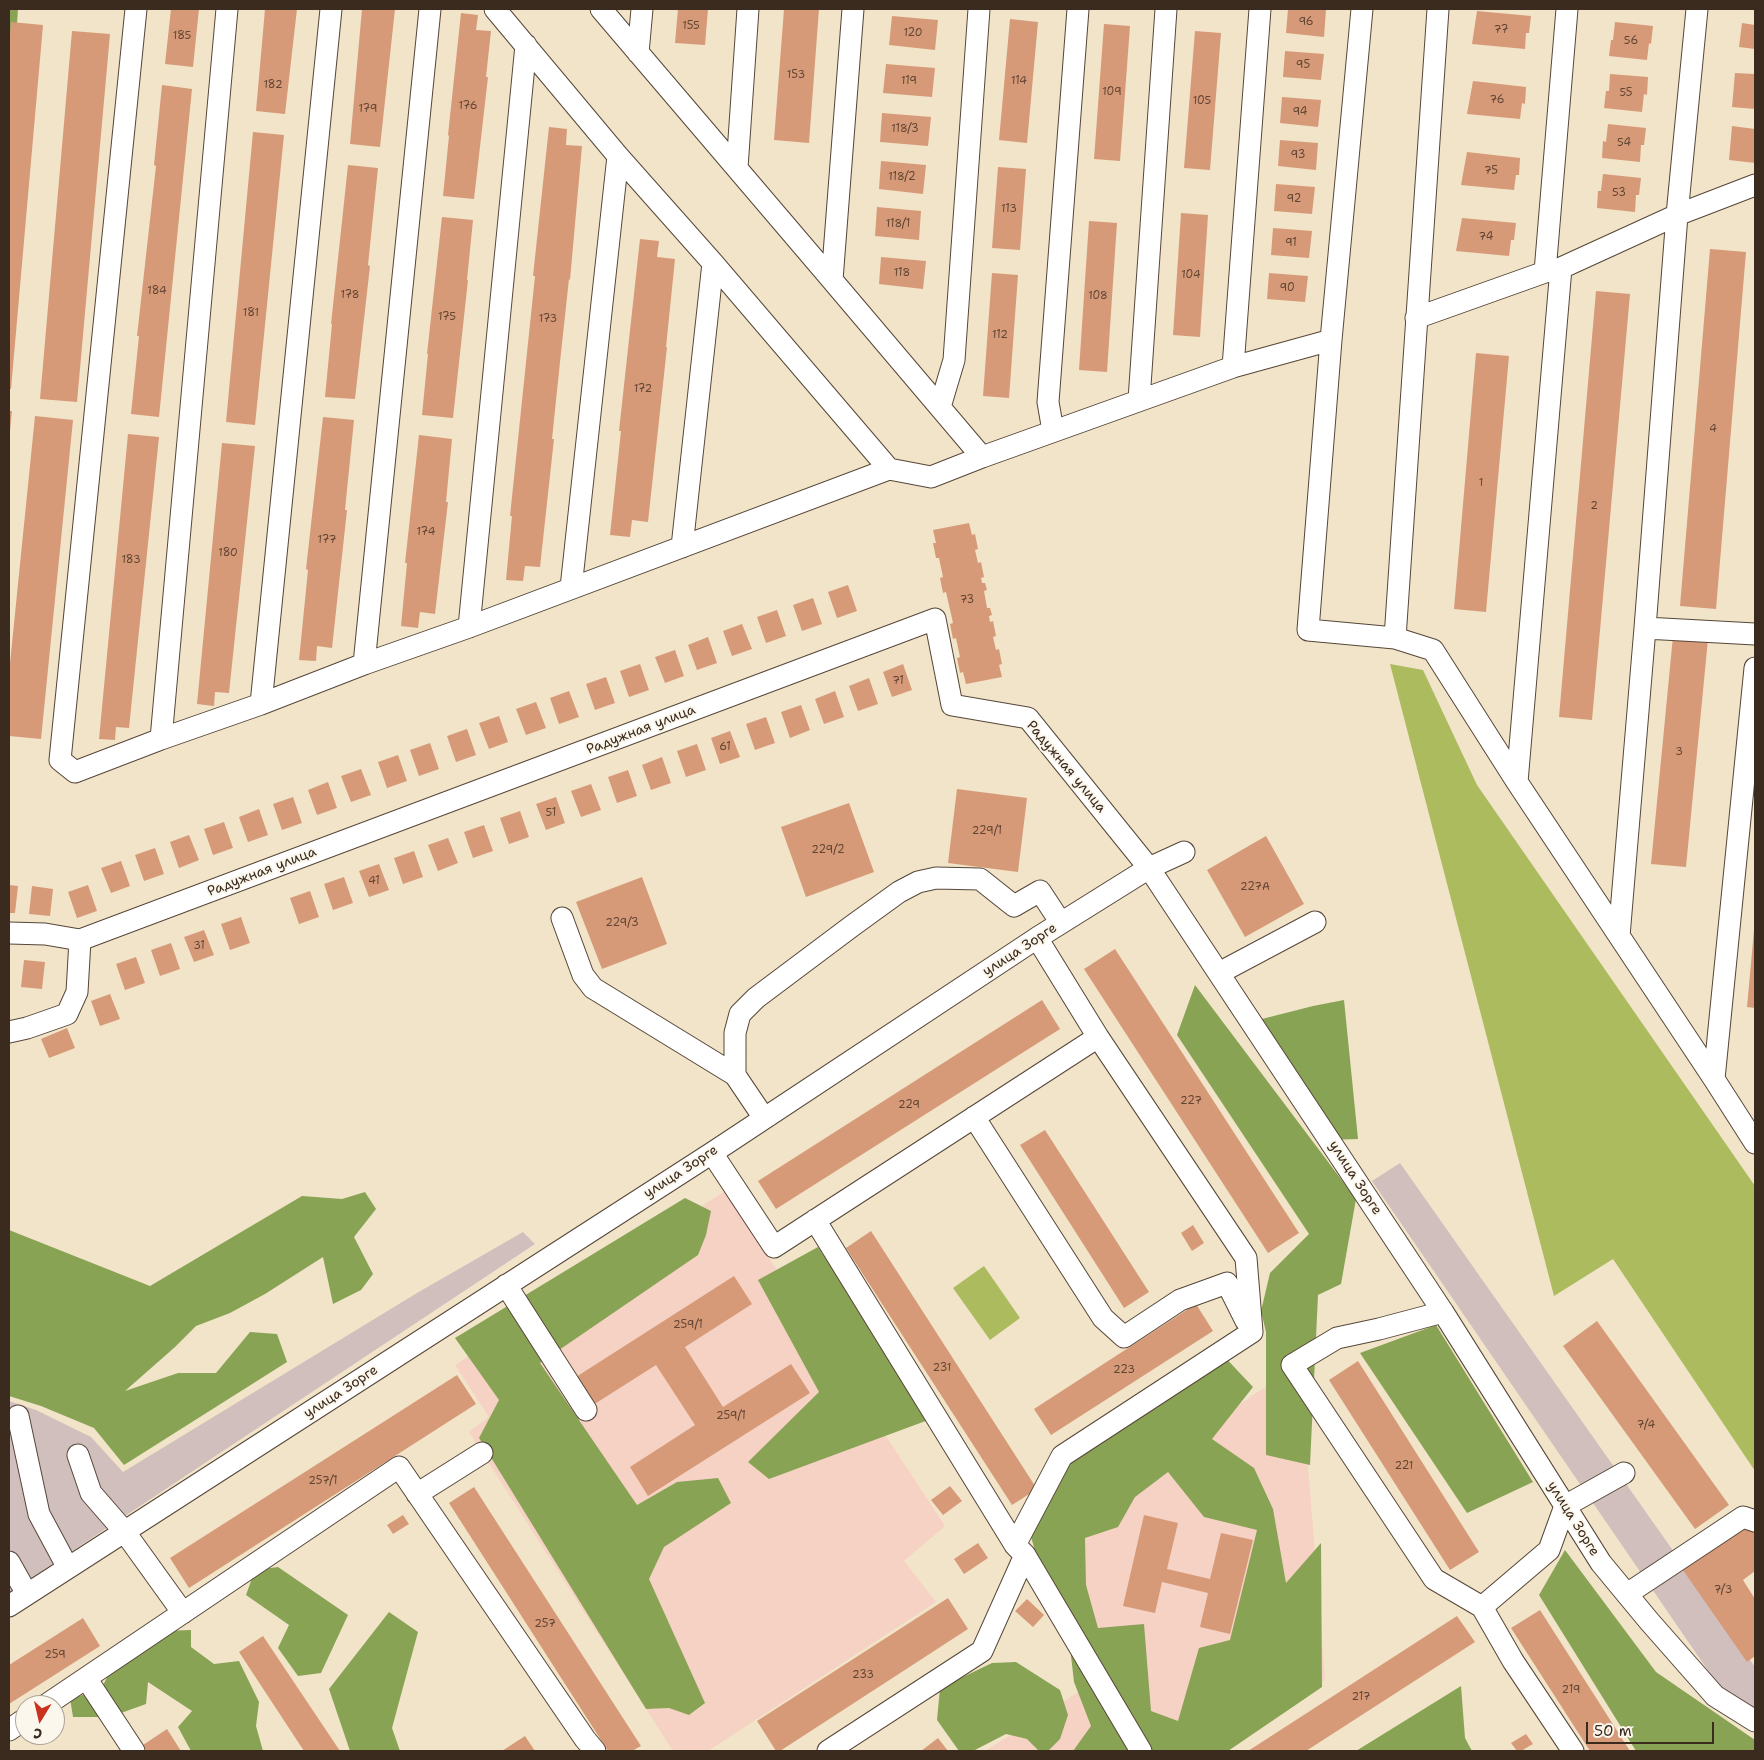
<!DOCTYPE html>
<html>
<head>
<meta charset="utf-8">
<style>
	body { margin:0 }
	#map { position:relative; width:1764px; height:1760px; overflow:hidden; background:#f1e4c9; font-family:"Shantell Sans",sans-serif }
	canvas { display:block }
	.frame { position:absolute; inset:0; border:10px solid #3b2a1e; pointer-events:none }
	.north { position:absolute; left:15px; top:1695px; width:50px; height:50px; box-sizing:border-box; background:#fbf7ec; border:1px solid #aea59a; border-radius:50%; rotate:189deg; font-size:14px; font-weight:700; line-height:20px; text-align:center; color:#3b2a1e }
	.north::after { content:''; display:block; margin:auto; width:18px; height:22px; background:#c8321e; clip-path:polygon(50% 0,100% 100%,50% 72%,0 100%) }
	.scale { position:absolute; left:1586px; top:1722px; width:128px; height:22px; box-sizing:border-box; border:2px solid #3b2a1e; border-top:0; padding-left:6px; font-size:15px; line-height:18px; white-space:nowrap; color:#3b2a1e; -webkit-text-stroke:4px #fbf7ec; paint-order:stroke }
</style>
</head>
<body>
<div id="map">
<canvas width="1764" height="1760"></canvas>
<div class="frame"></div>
<div class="north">С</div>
<div class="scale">50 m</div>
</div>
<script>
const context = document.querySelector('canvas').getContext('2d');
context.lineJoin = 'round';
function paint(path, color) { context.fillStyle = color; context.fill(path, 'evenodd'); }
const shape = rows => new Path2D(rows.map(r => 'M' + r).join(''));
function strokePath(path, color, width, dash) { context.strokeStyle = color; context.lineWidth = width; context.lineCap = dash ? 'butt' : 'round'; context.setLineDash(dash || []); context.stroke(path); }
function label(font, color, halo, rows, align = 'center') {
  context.font = font + ' "Shantell Sans",sans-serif'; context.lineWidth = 4; context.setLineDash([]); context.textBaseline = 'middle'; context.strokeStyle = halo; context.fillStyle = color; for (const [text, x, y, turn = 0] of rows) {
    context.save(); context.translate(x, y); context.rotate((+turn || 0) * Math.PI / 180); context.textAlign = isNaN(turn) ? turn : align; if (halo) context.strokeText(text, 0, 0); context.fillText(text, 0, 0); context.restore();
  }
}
paint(shape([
	[725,1191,945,1526,904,1561,936,1602,708,1751,673,1751,469,1432,489,1417,455,1365],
	[1279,1378,1306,1441,1325,1680,1209,1751,1159,1751,1053,1587,1054,1527],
	[1085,1688,1126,1751,985,1751]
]), '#f6d2c4');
paint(shape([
	[1400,1163,1755,1667,1755,1709,1722,1691,1372,1181],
	[523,1232,535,1244,9,1593,9,1401,36,1410,91,1437,123,1472,417,1293]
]), '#d1bfbe');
paint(shape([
	[1390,664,1423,670,1477,785,1755,1186,1755,1471,1613,1259,1554,1296],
	[984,1266,1020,1318,990,1340,953,1288]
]), '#acbb5e');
paint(shape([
	[9,9,18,9,9,141],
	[1195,985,1356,1199,1341,1284,1318,1295,1310,1465,1266,1455,1266,1332,1261,1311,1270,1273,1309,1234,1177,1035],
	[1344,1000,1358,1139,1326,1140,1258,1020,1313,1006],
	[365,1192,376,1209,354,1237,373,1274,361,1290,333,1304,323,1257,265,1294,230,1313,196,1326,175,1347,125,1391,178,1373,216,1373,250,1332,277,1334,287,1362,124,1465,94,1428,41,1406,9,1396,9,1230,150,1286,302,1196,342,1199],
	[685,1198,711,1211,706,1235,698,1255,540,1363,637,1505,677,1482,718,1478,731,1503,664,1547,649,1579,705,1703,689,1715,669,1708,646,1709,479,1438,499,1400,455,1338],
	[818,1247,931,1419,769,1479,748,1462,819,1392,758,1280],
	[1436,1325,1533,1482,1467,1513,1360,1353],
	[1219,1351,1253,1387,1212,1439,1254,1468,1273,1509,1286,1583,1321,1543,1322,1687,1228,1751,1073,1751,1091,1726,1074,1682,1070,1647,1051,1604,1031,1537,1069,1440],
	[1168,1472,1204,1517,1257,1530,1230,1640,1199,1648,1178,1721,1151,1711,1144,1624,1098,1628,1086,1585,1085,1538,1118,1527,1135,1497],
	[1565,1550,1656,1672,1755,1740,1755,1751,1636,1751,1539,1595],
	[278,1567,348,1615,321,1673,298,1676,278,1648,289,1625,246,1595,255,1570],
	[389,1612,418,1632,392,1728,400,1751,350,1751,329,1689],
	[191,1630,191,1647,214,1664,239,1661,259,1702,256,1726,263,1751,191,1751,178,1727,192,1711,148,1682,146,1704,110,1717,73,1717,70,1698,100,1691,114,1664,163,1631],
	[1016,1662,1060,1690,1068,1715,1060,1739,1048,1751,1039,1751,1027,1739,1006,1734,973,1751,959,1751,937,1720,940,1688,992,1663],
	[1461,1686,1465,1738,1472,1751,1356,1751]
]), '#89a355');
paint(shape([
	[171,9,199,9,193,67,165,64],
	[265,9,297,9,285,114,256,111],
	[362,9,395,9,380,147,350,144],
	[678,9,708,9,705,45,675,43],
	[784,9,819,9,809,143,774,140],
	[1288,9,1326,10,1324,37,1286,33],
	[1477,11,1531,16,1529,33,1526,33,1525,49,1472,44],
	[461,13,478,15,476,30,491,31,486,77,488,77,474,199,443,196,449,136,448,135],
	[892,16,938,20,935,50,889,45],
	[1010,19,1038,22,1027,143,999,140],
	[11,22,43,25,11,389,9,389,9,49],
	[1615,22,1653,26,1651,44,1649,43,1647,60,1609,56,1611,40,1613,40],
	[1742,23,1755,25,1755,49,1739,47],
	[1104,24,1130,26,1120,161,1094,159],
	[72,31,110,34,77,402,40,399],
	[1195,31,1221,33,1210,170,1184,168],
	[1285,51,1324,54,1321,80,1283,77],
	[886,64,935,68,932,97,883,93],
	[1735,73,1755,74,1755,109,1732,107],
	[1610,74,1648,77,1647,95,1644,94,1642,112,1604,108,1606,91,1609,91],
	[1473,81,1526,87,1525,104,1522,103,1520,119,1467,114],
	[162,85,192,89,159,417,131,414,139,336,137,336,156,166,154,165],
	[1282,97,1321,100,1318,127,1280,123],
	[882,113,931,117,928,146,880,142],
	[1608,124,1646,128,1644,145,1641,145,1640,162,1602,158,1603,141,1606,142],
	[1732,126,1755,129,1755,163,1729,160],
	[549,127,567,129,566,145,582,146,570,280,569,279,560,362,552,439,554,439,540,567,525,566,523,581,506,580,512,516,510,516,535,276,533,276],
	[253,132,284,135,255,425,226,422],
	[1280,140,1318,143,1316,170,1278,166],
	[1467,152,1520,158,1519,175,1516,175,1514,190,1461,185],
	[881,161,926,165,923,194,879,189],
	[348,165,378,168,368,265,370,266,355,399,325,397,332,324,331,324],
	[998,167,1026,169,1020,250,992,248],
	[1603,174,1641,178,1639,195,1636,195,1635,212,1597,208,1598,191,1601,191],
	[1276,184,1315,187,1312,214,1274,211],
	[877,207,921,211,919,240,875,236],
	[1181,213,1208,215,1200,337,1173,335],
	[442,217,473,220,467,280,468,280,453,418,422,415,428,354,427,354],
	[1462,218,1516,223,1514,240,1511,240,1509,256,1456,251],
	[1089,221,1117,223,1107,372,1079,370],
	[1273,228,1312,231,1309,258,1271,255],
	[640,239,659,241,657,257,675,259,666,347,667,347,648,522,632,520,630,537,610,535,621,431,619,431],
	[1710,249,1746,252,1716,609,1680,606],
	[881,257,926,261,923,289,879,284],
	[992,273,1018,275,1009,398,983,396],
	[1269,273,1308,276,1305,302,1267,299],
	[1596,291,1630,294,1592,720,1559,717],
	[1476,353,1509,356,1486,612,1454,609],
	[9,411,12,411,10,431,9,431],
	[35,416,73,420,41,739,9,736,9,673],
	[323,417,354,420,345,510,347,510,332,648,317,646,316,661,299,660,308,570,306,569],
	[128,434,159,437,129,728,116,727,115,740,99,739],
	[419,435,452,439,446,502,448,502,435,614,420,612,418,628,401,626,407,563,405,563],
	[222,443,255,446,229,693,215,692,214,706,197,704],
	[969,523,972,535,975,534,978,549,975,550,978,563,981,562,984,577,981,578,982,583,985,583,987,590,984,591,987,608,990,608,992,615,989,616,990,622,993,621,996,636,993,637,996,650,999,649,1002,664,999,665,1002,677,966,684,963,672,960,673,957,658,960,657,956,638,953,639,950,624,953,623,946,592,943,593,940,578,943,577,939,558,936,558,933,543,936,543,933,530],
	[848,585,857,611,837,618,828,592],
	[813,598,822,624,802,631,793,605],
	[777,610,786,636,766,643,757,617],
	[742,624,752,649,732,656,723,631],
	[1673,636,1708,639,1686,867,1651,864],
	[708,637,717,663,697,670,688,645],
	[675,650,684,676,665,683,655,657],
	[640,664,649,690,629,697,620,671],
	[903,664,912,690,892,697,883,672],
	[606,677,615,703,595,710,586,684],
	[869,678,878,704,858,711,849,686],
	[569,691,579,717,559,724,550,698],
	[835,691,844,717,824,724,815,699],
	[536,702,546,728,526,735,516,709],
	[801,705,810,730,790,738,781,712],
	[499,716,508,742,489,749,479,723],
	[766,717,775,743,755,750,746,724],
	[467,729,476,755,456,762,447,736],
	[730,731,740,757,720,764,711,738],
	[430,743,439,769,419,776,410,750],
	[697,744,706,770,686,777,677,751],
	[398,755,407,781,387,788,378,762],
	[662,757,671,783,651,790,642,765],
	[361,769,371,795,351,802,341,776],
	[628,770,637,796,617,803,608,777],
	[328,782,337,808,317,815,308,790],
	[591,784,601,810,581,817,571,791],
	[957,789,1027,798,1018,872,948,863],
	[293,797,302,823,282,830,273,804],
	[556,797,565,823,546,830,536,804],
	[849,803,874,872,806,897,781,827],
	[259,809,268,835,248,842,239,817],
	[520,811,529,837,509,844,500,818],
	[224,822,233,848,213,855,204,829],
	[484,825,493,851,473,858,464,832],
	[189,835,199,860,179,868,170,842],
	[1266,836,1304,904,1245,937,1207,870],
	[448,838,458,863,438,871,428,845],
	[155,848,164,874,144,881,135,855],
	[414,851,423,877,403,884,394,858],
	[121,861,130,886,111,893,101,868],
	[379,864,389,890,369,897,359,871],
	[344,877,353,903,333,910,324,884],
	[642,877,667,944,602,969,576,902],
	[9,885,18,886,15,913,9,913],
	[88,885,97,911,77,918,68,892],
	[32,886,53,889,50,916,29,914],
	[310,891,319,917,299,924,290,898],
	[241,917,250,943,230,950,221,924],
	[204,930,214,955,194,962,184,937],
	[1754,930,1755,930,1755,1008,1747,1007],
	[171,943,180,969,160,976,151,950],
	[1115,949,1299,1233,1268,1253,1084,969],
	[136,957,145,983,125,990,116,964],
	[24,960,45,962,42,989,21,987],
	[110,994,120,1019,100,1026,91,1001],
	[1042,1000,1060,1029,776,1209,758,1181],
	[67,1028,75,1048,49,1058,41,1039],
	[1045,1130,1149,1292,1124,1308,1020,1145],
	[1193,1225,1204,1243,1192,1251,1181,1233],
	[871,1231,1037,1489,1012,1505,846,1248],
	[734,1276,752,1304,685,1347,723,1407,791,1364,810,1393,648,1496,630,1467,695,1425,656,1365,593,1405,576,1377],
	[1196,1304,1213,1331,1051,1435,1034,1409],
	[1597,1321,1729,1505,1695,1529,1563,1346],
	[1358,1361,1479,1552,1450,1570,1329,1380],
	[457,1375,476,1404,189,1588,170,1558],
	[950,1486,962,1501,943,1515,931,1500],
	[474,1487,641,1746,632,1751,608,1751,449,1503],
	[403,1515,409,1524,393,1534,387,1525],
	[1144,1515,1178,1523,1167,1569,1210,1579,1221,1533,1253,1540,1230,1634,1200,1627,1208,1593,1162,1582,1155,1613,1123,1606],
	[1733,1525,1755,1528,1755,1571,1743,1580,1755,1599,1755,1656,1747,1662,1678,1563],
	[978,1543,988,1558,964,1574,954,1559],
	[948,1598,968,1629,780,1751,776,1751,757,1721],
	[1027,1599,1044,1615,1033,1627,1015,1611],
	[1540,1610,1630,1751,1590,1751,1511,1628],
	[1457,1616,1475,1642,1306,1751,1248,1751],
	[83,1618,100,1646,9,1704,9,1665],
	[263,1636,340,1751,304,1751,239,1652],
	[167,1729,181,1751,147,1751,143,1745],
	[1526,1734,1533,1744,1521,1751,1517,1751,1511,1743],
	[525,1736,535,1751,502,1751],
	[938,1738,948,1751,921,1751]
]), '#d79a78');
const minor = shape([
	[136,9,60,760,75,772,161,739,261,704,364,664,469,627,889,469,931,477,982,457],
	[495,9,618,156,713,263,889,469],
	[601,9,832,280],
	[853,9,832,280,982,457,1233,367,1331,340],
	[1362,9,1331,340,1308,630,1395,638,1433,650,1517,782,1714,1079,1755,1143],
	[638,53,642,9],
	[737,168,748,9],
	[1545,272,1567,9],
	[1416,318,1545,272,1561,268,1677,215,1755,185],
	[1233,367,1260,9],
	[1139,400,1166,9],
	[940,407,954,360,979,9],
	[1053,431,1048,402,1078,9],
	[682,547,713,263],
	[571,588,618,156],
	[469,627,526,45],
	[1645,628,1755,634],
	[1395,638,1438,9],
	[364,664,430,9],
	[261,704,331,9],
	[161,739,227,9],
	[1517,782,1561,268],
	[562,918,583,975,593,988,735,1075,764,1118],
	[9,933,45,934,80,940,935,619,952,705,1028,718,1149,868,1443,1312,1601,1563,1649,1621,1715,1696,1755,1721],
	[1619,936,1645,628,1677,215,1697,9],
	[1219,973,1315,922],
	[9,1032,27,1028,67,1014,77,992,80,940],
	[735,1075,735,1033,740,1014,756,998,852,926,899,892,918,882,936,878,980,879,1014,906,1040,891,1061,923],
	[1714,1079,1755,668],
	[974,1117,1103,1318,1124,1337,1180,1300,1227,1283,1246,1321],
	[712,1153,774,1247,1098,1037],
	[815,1220,1015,1545,1025,1555,982,1651,828,1751],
	[506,1285,586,1410],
	[1443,1312,1379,1329,1337,1338,1292,1365,1434,1579,1482,1607],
	[18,1416,39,1514,68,1568],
	[78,1455,91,1493,124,1531,183,1613],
	[417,1494,482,1453],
	[1015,1545,1062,1456,1252,1332,1246,1258,1098,1037,1037,938],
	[1025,1555,1141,1751],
	[9,1562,27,1594],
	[1627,1594,1743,1517,1755,1521],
	[9,1606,712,1153,1037,938,1149,868,1184,852],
	[86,1678,134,1751],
	[46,1705,399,1467,585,1739,595,1751],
	[9,1730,25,1719],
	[1573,1751,1513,1661,1482,1607,1549,1550,1565,1506,1624,1473]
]);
strokePath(minor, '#564638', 23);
strokePath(minor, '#fff', 21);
label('11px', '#624634', null, [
	["96",1306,22],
	["155",691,26],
	["77",1501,30],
	["120",913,33],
	["185",182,36],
	["56",1631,41],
	["95",1303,65],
	["153",796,75],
	["119",909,81],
	["114",1019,81],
	["182",273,85],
	["109",1112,92],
	["55",1626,93],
	["76",1497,100],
	["105",1202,101],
	["176",468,106],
	["179",368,109],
	["94",1300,112],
	["118/3",905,129],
	["54",1624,143],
	["93",1298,155],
	["75",1491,171],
	["118/2",902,177],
	["53",1619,193],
	["92",1294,199],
	["113",1009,209],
	["118/1",898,224],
	["74",1486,237],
	["91",1291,243],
	["118",902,273],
	["104",1191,275],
	["90",1287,288],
	["184",157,291],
	["178",350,295],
	["108",1098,296],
	["181",251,313],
	["175",447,317],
	["173",548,319],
	["112",1000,335],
	["172",643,389],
	["4",1713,429],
	["1",1481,483],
	["2",1594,506],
	["174",426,532],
	["177",327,540],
	["180",228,553],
	["183",131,560],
	["73",967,600],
	["71",898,681],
	["61",725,747],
	["3",1679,752],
	["51",551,813],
	["229/1",987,831],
	["229/2",828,850],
	["41",374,881],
	["227А",1255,887],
	["229/3",622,923],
	["31",199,946],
	["227",1191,1101],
	["229",909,1105],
	["259/1",688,1325],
	["231",942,1368],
	["223",1124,1370],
	["259/1",731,1416],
	["7/4",1646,1425],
	["221",1404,1466],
	["257/1",323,1481],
	["7/3",1723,1590],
	["257",545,1624],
	["259",55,1655],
	["233",863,1675],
	["219",1571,1690],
	["217",1361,1697]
]);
label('14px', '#3b2a1e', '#fbf7ec', [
	["Радужная улица",641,730,-21],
	["Радужная улица",1066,767,50],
	["Радужная улица",262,872,-21],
	["улица Зорге",1020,950,-33],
	["улица Зорге",681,1172,-33],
	["улица Зорге",1355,1178,57],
	["улица Зорге",341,1392,-33],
	["улица Зорге",1573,1519,58]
]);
</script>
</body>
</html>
